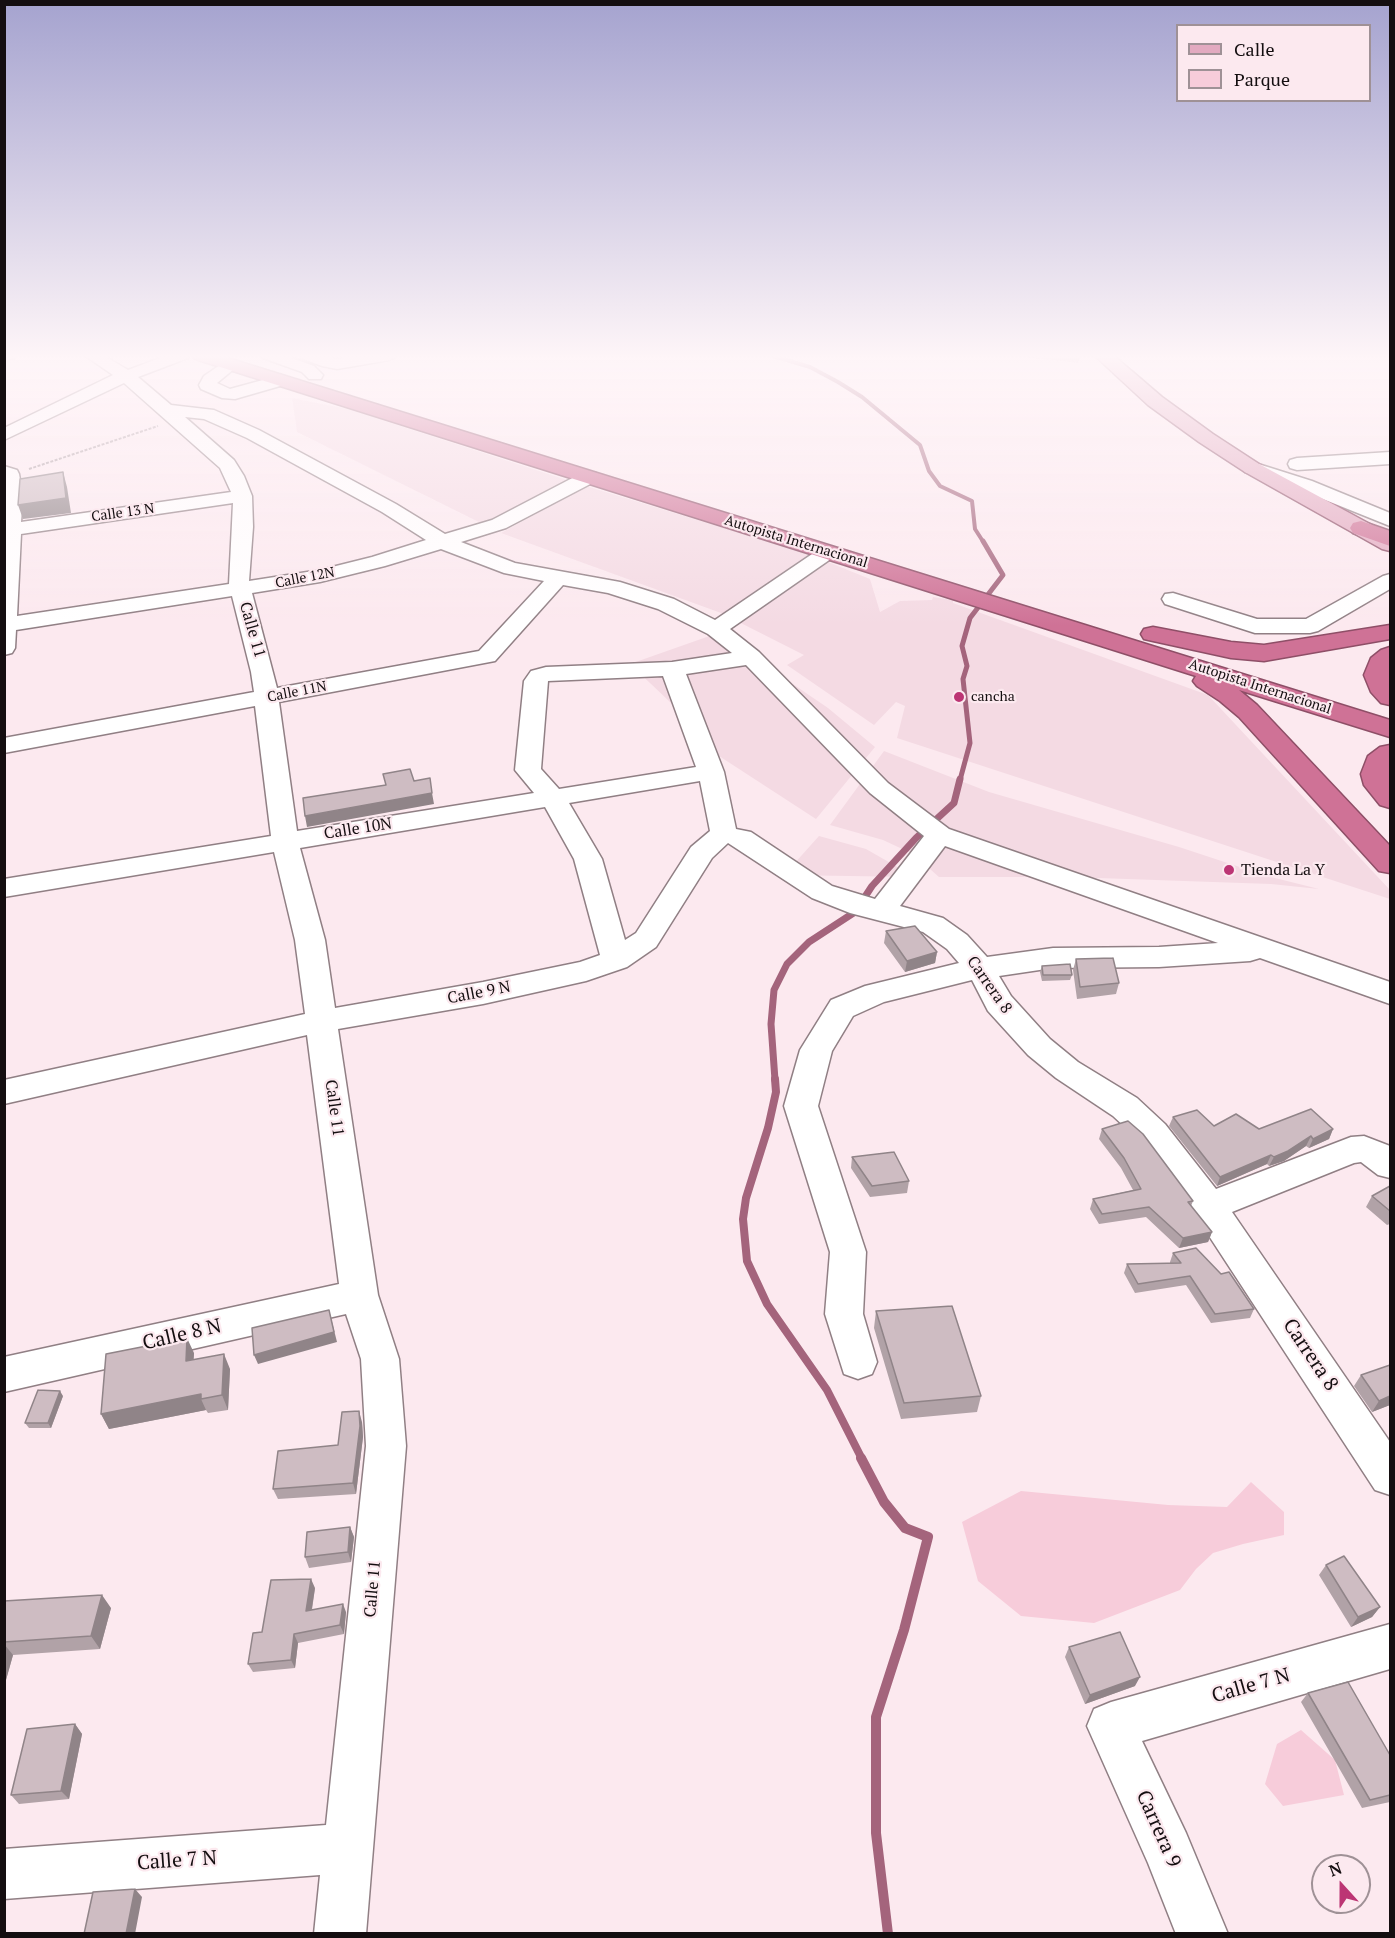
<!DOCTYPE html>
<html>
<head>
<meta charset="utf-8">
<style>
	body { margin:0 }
	#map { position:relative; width:1395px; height:1938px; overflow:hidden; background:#fce9ef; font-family:"PT Serif",serif }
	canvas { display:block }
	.frame { position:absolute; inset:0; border:6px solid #140e10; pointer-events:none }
	.legend { position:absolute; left:1176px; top:24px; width:195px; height:78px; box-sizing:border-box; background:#fce9ef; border:2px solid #9f9196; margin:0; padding:8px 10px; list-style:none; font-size:18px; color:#140e10 }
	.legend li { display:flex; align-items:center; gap:12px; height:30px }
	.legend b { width:30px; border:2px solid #9f9196 }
	.north { position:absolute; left:1311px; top:1854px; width:60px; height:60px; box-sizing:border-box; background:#fce9ef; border:2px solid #9f9196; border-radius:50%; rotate:339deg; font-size:16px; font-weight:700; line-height:24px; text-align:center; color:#140e10 }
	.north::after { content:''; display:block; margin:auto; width:21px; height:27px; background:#bc3574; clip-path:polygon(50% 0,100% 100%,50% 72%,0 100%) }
</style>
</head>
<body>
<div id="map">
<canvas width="1395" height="1938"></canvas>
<div class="frame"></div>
<ul class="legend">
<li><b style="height:8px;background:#e2aac0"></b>Calle</li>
<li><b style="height:16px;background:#f7ccda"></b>Parque</li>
</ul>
<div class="north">N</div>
</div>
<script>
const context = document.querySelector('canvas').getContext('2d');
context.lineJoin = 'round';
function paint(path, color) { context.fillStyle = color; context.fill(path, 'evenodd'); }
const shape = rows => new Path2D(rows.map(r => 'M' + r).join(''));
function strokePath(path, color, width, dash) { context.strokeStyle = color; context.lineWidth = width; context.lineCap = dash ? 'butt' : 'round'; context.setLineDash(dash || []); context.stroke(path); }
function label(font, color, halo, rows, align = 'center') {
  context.font = font + ' "PT Serif",serif'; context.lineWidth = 4.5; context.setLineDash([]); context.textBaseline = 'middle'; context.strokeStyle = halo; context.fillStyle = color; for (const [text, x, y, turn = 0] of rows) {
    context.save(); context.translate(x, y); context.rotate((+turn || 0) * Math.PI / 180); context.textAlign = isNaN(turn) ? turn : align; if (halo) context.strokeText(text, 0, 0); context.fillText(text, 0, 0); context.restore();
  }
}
paint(shape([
	[292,398,348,409,573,482,489,527,297,432],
	[586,486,806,553,870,579,880,612,900,601,932,600,933,597,953,600,953,603,1208,695,1390,890,1390,899,897,738,905,706,896,702,874,725,787,665,804,655,721,613,501,533],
	[718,633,828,708,875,747,816,819,716,754,690,721,630,664],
	[884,751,989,792,1179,847,1267,876,1319,889,1271,884,1069,877,939,877,913,854,883,840,830,825],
	[819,836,866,849,915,877,784,875]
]), '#f4dae3');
paint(shape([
	[1251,1482,1284,1512,1284,1535,1243,1544,1213,1553,1196,1569,1180,1590,1094,1623,1021,1616,978,1581,962,1522,1021,1491,1168,1505,1227,1507],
	[1301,1730,1335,1760,1344,1795,1283,1806,1265,1784,1277,1744]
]), '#f7ccda');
strokePath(shape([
	[770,355,810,367,838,382,862,397,920,445,929,471,940,486,972,501,975,529,984,543]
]), '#a4647c', 4);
strokePath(shape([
	[960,780,970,743,963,679,967,666,962,646,970,618,1003,575,983,541]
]), '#a4647c', 5);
strokePath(shape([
	[775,1080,771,1024,774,990,787,964,809,942,855,912,872,886,916,838,954,803,960,779]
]), '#a4647c', 7);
strokePath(shape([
	[775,1079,776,1092,768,1128,746,1198,743,1219,747,1261,767,1304,827,1390,862,1459]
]), '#a4647c', 8);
strokePath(shape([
	[861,1458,884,1502,905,1528,928,1537,904,1630,876,1717,876,1833,888,1934]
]), '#a4647c', 10);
const minor = shape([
	[4,355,16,355,14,358,4,361,4,355],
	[84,355,103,355,128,370,168,355,190,355,188,358,138,377,171,405,214,410,259,430,396,504,445,534,492,520,582,473,596,473,598,477,596,481,506,528,461,542,515,563,620,582,674,599,715,620,821,548,828,546,835,548,838,552,835,556,730,629,759,652,888,783,949,829,1390,982,1390,1004,1260,958,1250,961,1159,967,1053,968,999,976,1011,996,1050,1039,1078,1062,1137,1098,1165,1124,1216,1189,1351,1137,1364,1136,1390,1146,1390,1178,1378,1175,1361,1162,1354,1163,1232,1212,1390,1442,1390,1495,1375,1490,1196,1216,1141,1142,1113,1116,1056,1078,1028,1055,988,1011,972,980,884,1002,853,1016,832,1051,818,1106,866,1252,863,1314,877,1362,872,1374,858,1379,844,1374,825,1314,830,1252,784,1106,800,1050,831,1000,865,986,959,963,947,949,923,932,850,913,812,898,728,843,712,858,656,947,627,967,586,981,483,1004,338,1029,378,1295,399,1359,406,1446,366,1934,314,1934,320,1875,4,1899,4,1849,326,1825,366,1446,361,1359,346,1314,4,1392,4,1357,339,1284,307,1035,4,1104,4,1080,305,1014,295,940,274,852,4,897,4,879,271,836,255,706,4,753,4,738,254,692,251,672,232,596,16,630,15,648,12,653,4,655,4,466,17,470,19,474,23,497,21,522,231,492,220,468,124,383,4,440,4,428,113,375,84,355],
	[185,417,204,419,247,438,382,512,426,540,372,557,320,570,249,581,253,527,252,496,244,476,234,460,185,417],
	[233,503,229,584,17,616,21,534,233,503],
	[441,549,504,573,544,581,479,651,277,688,252,593,320,582,385,566,441,549],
	[563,585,608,593,658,609,708,634,732,653,672,662,546,667,531,671,524,681,515,770,534,793,297,831,279,702,495,661,563,585],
	[746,665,870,793,924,836,875,899,832,886,751,832,736,829,724,772,686,674,746,665],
	[663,676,696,767,559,789,541,769,548,681,663,676],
	[700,781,710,831,691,847,636,933,625,940,602,859,569,803,700,781],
	[545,807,574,859,600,955,580,962,483,982,335,1008,325,940,300,848,545,807],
	[945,846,1218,943,1159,947,1053,948,987,957,967,935,943,918,900,906,945,846],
	[261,355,283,355,314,366,323,375,321,379,309,379,302,372,263,358,261,355],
	[299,355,321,355,337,359,363,355,398,355,390,360,337,369,322,366,301,358,299,355],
	[232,359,240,364,217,383,230,389,281,375,289,380,287,384,235,399,222,398,201,389,199,385,204,376,226,361,232,359],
	[1390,452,1390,464,1297,470,1290,468,1288,464,1290,460,1297,458,1390,452],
	[1252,462,1312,481,1390,513,1390,526,1298,489,1245,472,1243,468,1245,464,1252,462],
	[1390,574,1390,589,1318,631,1310,633,1255,633,1165,604,1162,599,1165,594,1173,593,1257,619,1306,619,1383,576,1390,574],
	[1390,1624,1390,1669,1142,1741,1186,1833,1228,1934,1176,1934,1148,1863,1087,1726,1094,1709,1111,1702,1390,1624]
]);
const major = shape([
	[1094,355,1113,355,1162,397,1213,434,1259,464,1390,535,1390,551,1382,549,1245,472,1199,442,1148,405,1094,355]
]);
const highway = shape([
	[192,355,218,355,1390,720,1390,737,1239,690,1257,705,1390,846,1390,873,1379,871,1239,717,1220,701,1197,686,1193,681,1196,676,195,359,192,355],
	[1361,521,1390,531,1390,546,1353,533,1350,528,1353,523,1361,521],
	[1390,625,1390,639,1264,661,1231,658,1153,641,1144,639,1141,634,1144,629,1153,627,1231,642,1264,645,1390,625],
	[1390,647,1390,705,1381,703,1371,692,1364,675,1371,658,1381,650,1390,647],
	[1390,745,1389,774,1390,808,1380,805,1364,785,1361,774,1368,756,1380,747,1390,745]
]);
strokePath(minor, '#907f84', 3);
strokePath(major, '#8e4f67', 3);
strokePath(highway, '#8e4f67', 3);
strokePath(shape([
	[29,469,158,426]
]), '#ab9ca1', 2, [3, 1.5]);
paint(minor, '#fff');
paint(major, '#e2aac0');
paint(highway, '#cf7296');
paint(shape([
	[1010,355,1081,355,1078,363],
	[886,931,937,952,935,963,905,972,884,943],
	[1076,959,1119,983,1116,994,1077,999,1073,970],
	[1042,966,1072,975,1070,980,1042,981,1040,972],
	[1173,1117,1214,1126,1259,1129,1333,1129,1329,1139,1309,1148,1306,1146,1284,1161,1269,1166,1267,1164,1217,1186,1169,1126],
	[1102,1129,1193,1201,1191,1206,1212,1232,1208,1242,1179,1248,1146,1217,1099,1224,1090,1209,1093,1199,1133,1190,1121,1168,1099,1139],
	[852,1157,909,1181,907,1193,870,1197,851,1168],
	[1390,1186,1390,1224,1387,1225,1366,1207,1372,1196],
	[1173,1253,1254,1309,1250,1318,1211,1323,1186,1285,1135,1293,1124,1273,1127,1264,1170,1263,1170,1262],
	[876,1311,981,1396,977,1412,901,1419,874,1328],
	[194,1353,193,1359,230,1369,228,1410,208,1413,206,1410,109,1429,101,1414],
	[1390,1365,1390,1405,1372,1412,1354,1386,1361,1375],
	[63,1396,51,1428,29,1428,25,1423],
	[362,1422,363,1437,356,1494,278,1499,273,1489,338,1445],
	[350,1527,354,1537,351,1562,309,1568,305,1557],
	[1326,1565,1380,1607,1372,1617,1351,1627,1319,1575],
	[315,1588,312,1610,346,1612,344,1634,298,1643,295,1668,253,1672,248,1664,262,1632],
	[4,1601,111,1608,100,1649,13,1655,4,1687],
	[1069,1647,1135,1686,1085,1704,1065,1657],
	[1308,1693,1390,1755,1390,1802,1362,1808,1301,1702],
	[75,1724,82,1734,69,1799,19,1804,11,1795]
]), '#b1a2a7');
paint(shape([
	[63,472,67,487,71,513,23,519,18,505],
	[432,793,434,804,307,827,305,816],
	[937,952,935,963,905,972,907,961],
	[1333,1129,1329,1139,1309,1148,1313,1139],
	[1311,1136,1306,1146,1284,1161,1269,1166,1274,1157],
	[1271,1155,1267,1164,1217,1186,1220,1177],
	[1212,1232,1208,1242,1179,1248,1183,1238],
	[329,1310,337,1342,258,1364,254,1355],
	[187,1338,194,1353,193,1376,186,1361],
	[224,1354,230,1369,228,1410,222,1395],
	[60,1391,63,1396,51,1428,48,1423],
	[201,1394,201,1399,206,1410,109,1429,101,1414],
	[1390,1396,1390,1405,1372,1412,1379,1401],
	[359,1411,362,1422,363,1437,356,1494,353,1483],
	[350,1527,354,1537,351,1562,348,1552],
	[311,1579,315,1588,310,1620,306,1611],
	[102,1595,111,1608,100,1649,91,1636],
	[343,1604,346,1612,344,1634,340,1625],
	[1380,1607,1372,1617,1351,1627,1358,1617],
	[294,1634,298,1643,295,1668,291,1660],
	[4,1644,13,1655,4,1687],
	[1140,1677,1135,1686,1085,1704,1090,1695],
	[75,1724,82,1734,69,1799,61,1791],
	[135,1889,142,1897,135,1934,126,1934]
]), '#908488');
const building = shape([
	[63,472,66,498,18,505,20,479,63,472],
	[410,769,414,781,430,778,432,793,305,816,303,798,386,785,383,774,410,769],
	[915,926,937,952,907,961,886,931,915,926],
	[1113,958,1119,983,1080,987,1076,959,1113,958],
	[1070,964,1072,975,1043,975,1042,966,1070,964],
	[1311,1109,1333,1129,1313,1139,1311,1136,1288,1151,1274,1157,1271,1155,1220,1177,1173,1117,1197,1110,1214,1126,1236,1114,1259,1129,1311,1109],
	[1128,1121,1143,1134,1190,1197,1193,1201,1188,1202,1212,1232,1183,1238,1149,1207,1102,1214,1093,1199,1141,1189,1124,1158,1102,1129,1128,1121],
	[894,1152,909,1181,872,1186,852,1157,894,1152],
	[1390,1186,1390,1211,1372,1196,1390,1186],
	[1196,1248,1221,1274,1229,1272,1254,1309,1215,1314,1190,1276,1138,1284,1127,1264,1181,1263,1173,1253,1196,1248],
	[952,1306,981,1396,904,1403,876,1311,952,1306],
	[329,1310,334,1332,254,1355,252,1328,329,1310],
	[187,1338,186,1361,224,1354,222,1395,201,1399,201,1394,101,1414,106,1354,187,1338],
	[1390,1365,1390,1396,1379,1401,1361,1375,1390,1365],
	[38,1390,60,1391,48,1423,25,1423,38,1390],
	[359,1411,360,1426,353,1483,273,1489,278,1451,338,1445,342,1412,359,1411],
	[350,1527,348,1552,305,1557,307,1532,350,1527],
	[1344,1556,1380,1607,1358,1617,1326,1565,1344,1556],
	[311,1579,306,1611,343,1604,340,1625,294,1634,291,1660,248,1664,253,1633,262,1632,271,1580,311,1579],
	[102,1595,91,1636,4,1642,4,1601,102,1595],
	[1120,1632,1140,1677,1090,1695,1069,1647,1120,1632],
	[1348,1682,1390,1755,1390,1795,1370,1800,1308,1693,1348,1682],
	[75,1724,61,1791,11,1795,27,1729,75,1724],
	[135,1889,126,1934,84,1934,93,1892,135,1889]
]);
paint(building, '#cebcc2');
strokePath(building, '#908488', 1.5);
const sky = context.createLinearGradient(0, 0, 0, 626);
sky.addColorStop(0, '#a5a3cf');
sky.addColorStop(0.57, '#fef5f8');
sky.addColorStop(1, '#fef5f800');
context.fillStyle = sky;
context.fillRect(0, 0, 1395, 626);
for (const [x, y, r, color] of [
	[959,697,6,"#bc3574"],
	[1229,870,6,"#bc3574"]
]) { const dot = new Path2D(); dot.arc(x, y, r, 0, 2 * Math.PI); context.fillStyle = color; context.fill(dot); strokePath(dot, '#fce9ef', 2); }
label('14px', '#140e10', '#fce9ef', [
	["Calle 13 N",123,513,-8],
	["Autopista Internacional",796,542,17],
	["Calle 12N",305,578,-11],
	["Autopista Internacional",1260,687,18],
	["Calle 11N",297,692,-11]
]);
label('14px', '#140e10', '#fce9ef', [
	["cancha",971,697]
], 'left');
label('16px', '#140e10', '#fce9ef', [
	["Calle 11",252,630,74],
	["Calle 10N",358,829,-9],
	["Carrera 8",989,985,55],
	["Calle 9 N",479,993,-11],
	["Calle 11",334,1108,82],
	["Calle 11",373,1589,-85]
]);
label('16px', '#140e10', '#fce9ef', [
	["Tienda La Y",1241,870]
], 'left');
label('20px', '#140e10', '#fce9ef', [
	["Calle 8 N",182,1335,-13],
	["Carrera 8",1310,1355,56],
	["Calle 7 N",1251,1686,-16],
	["Carrera 9",1158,1829,66],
	["Calle 7 N",177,1861,-4]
]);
</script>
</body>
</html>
